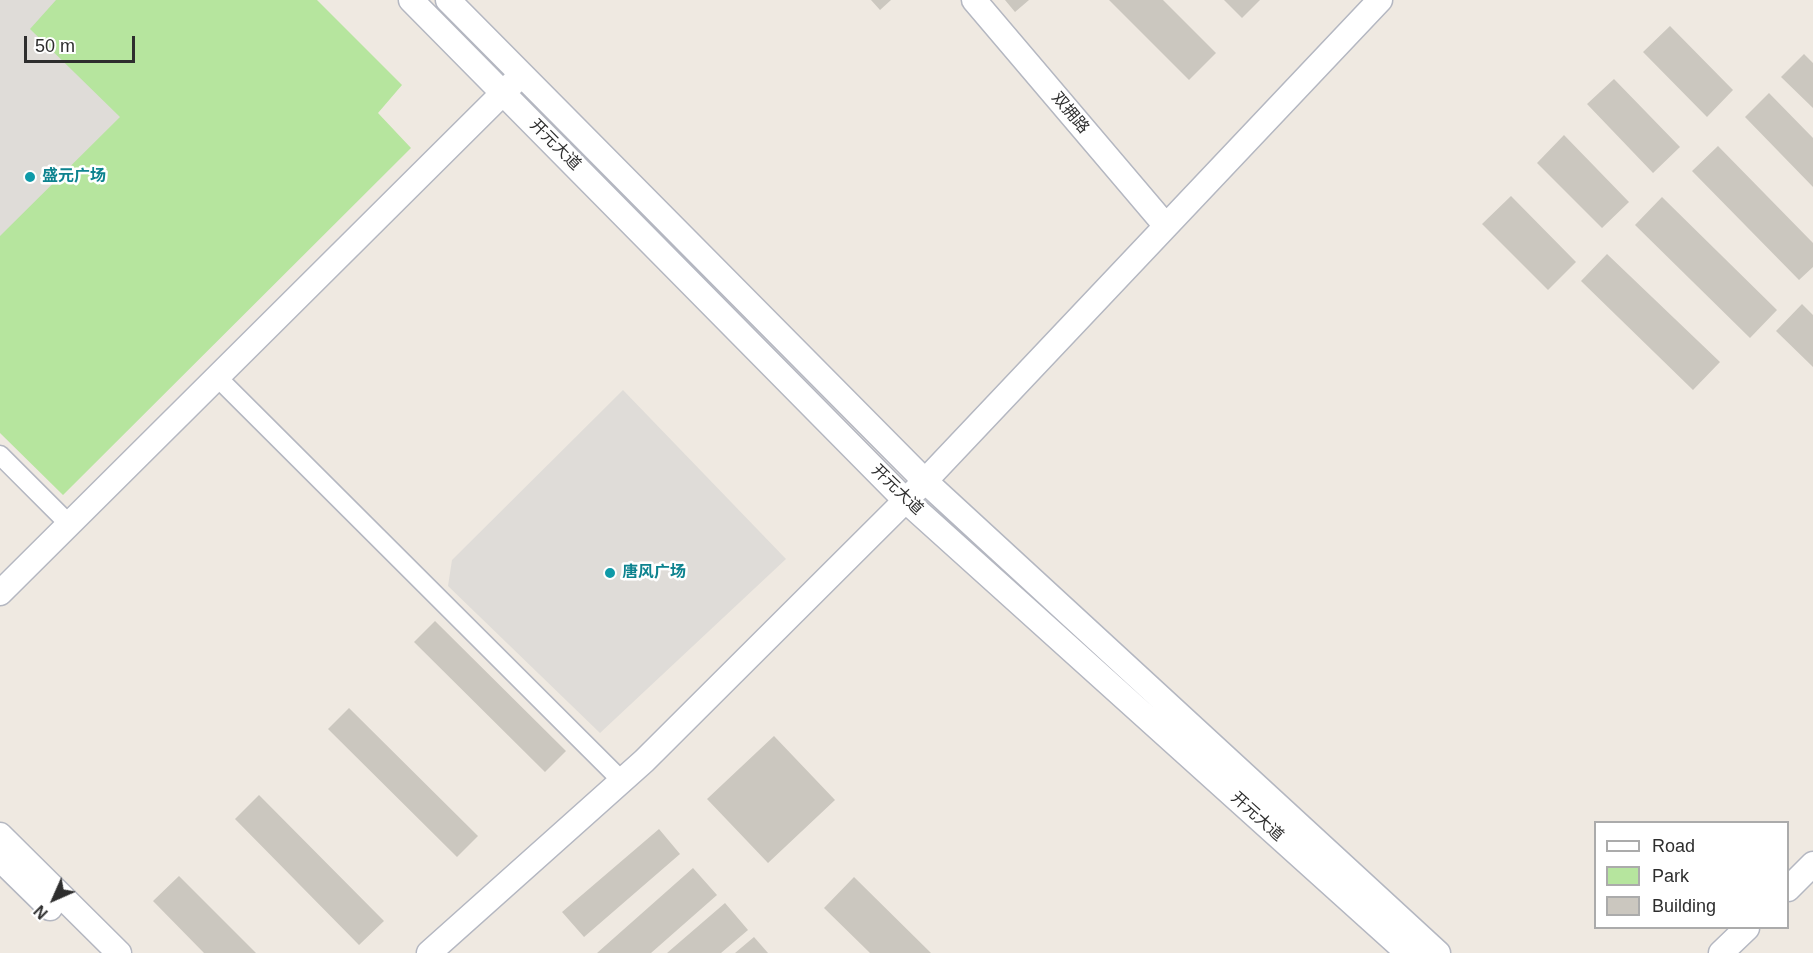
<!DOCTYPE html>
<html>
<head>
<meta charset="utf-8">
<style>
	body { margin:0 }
	#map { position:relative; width:1813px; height:953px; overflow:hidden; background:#efe9e1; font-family:Helvetica,sans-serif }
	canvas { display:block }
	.legend { position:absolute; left:1594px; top:821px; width:195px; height:108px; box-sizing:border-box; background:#fff; border:2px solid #ababab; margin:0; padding:8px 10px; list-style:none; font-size:18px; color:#2e2e2e }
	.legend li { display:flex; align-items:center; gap:12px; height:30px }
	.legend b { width:30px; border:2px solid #ababab }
	.north { position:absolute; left:24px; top:869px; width:60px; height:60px; -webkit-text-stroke:4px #fff; paint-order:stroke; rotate:225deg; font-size:16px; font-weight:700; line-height:24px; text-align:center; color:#2e2e2e }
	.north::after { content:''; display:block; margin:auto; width:21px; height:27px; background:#2e2e2e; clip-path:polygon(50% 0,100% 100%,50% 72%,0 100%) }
	.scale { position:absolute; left:24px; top:36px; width:111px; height:27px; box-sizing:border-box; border:3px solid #2e2e2e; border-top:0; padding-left:8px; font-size:18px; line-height:21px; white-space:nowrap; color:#2e2e2e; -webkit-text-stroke:4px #fff; paint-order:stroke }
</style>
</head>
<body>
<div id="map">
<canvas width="1813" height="953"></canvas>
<ul class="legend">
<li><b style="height:8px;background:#fff"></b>Road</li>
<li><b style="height:16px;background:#b6e59e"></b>Park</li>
<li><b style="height:16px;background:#cbc7bf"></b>Building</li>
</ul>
<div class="north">N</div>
<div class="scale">50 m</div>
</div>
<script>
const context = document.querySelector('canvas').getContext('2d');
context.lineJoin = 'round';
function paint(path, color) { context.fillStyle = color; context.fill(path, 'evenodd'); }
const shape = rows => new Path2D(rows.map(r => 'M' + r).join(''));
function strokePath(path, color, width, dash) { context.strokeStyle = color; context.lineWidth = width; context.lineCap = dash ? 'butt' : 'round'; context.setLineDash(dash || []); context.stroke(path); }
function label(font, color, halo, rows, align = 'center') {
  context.font = font + ' Helvetica,"Noto Sans SC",sans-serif'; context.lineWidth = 5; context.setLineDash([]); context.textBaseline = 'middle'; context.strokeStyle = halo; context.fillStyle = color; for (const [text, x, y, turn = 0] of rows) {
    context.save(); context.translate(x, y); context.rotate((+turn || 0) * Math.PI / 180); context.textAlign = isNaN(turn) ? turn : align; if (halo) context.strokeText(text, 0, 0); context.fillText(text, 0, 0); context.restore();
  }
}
paint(shape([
	[0,0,317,0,402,85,378,113,411,148,63,495,0,433]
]), '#b6e59e');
paint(shape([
	[0,0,56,0,30,29,120,117,0,236],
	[623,390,786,559,600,733,448,586,452,560]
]), '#dfdcd8');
paint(shape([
	[871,0,891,0,880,10],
	[1005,0,1029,0,1015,12],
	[1109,0,1163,0,1216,53,1189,80],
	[1224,0,1260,0,1242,18],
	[1670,26,1733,90,1707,117,1643,52],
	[1804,54,1813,63,1813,108,1781,77],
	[1614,79,1680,147,1653,173,1587,104],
	[1769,93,1813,138,1813,187,1745,117],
	[1564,135,1629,202,1602,228,1537,163],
	[1718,146,1813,243,1813,267,1799,280,1692,171],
	[1511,196,1576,262,1548,290,1482,224],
	[1662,197,1777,310,1750,338,1635,225],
	[1607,254,1720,362,1693,390,1581,281],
	[1802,304,1813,315,1813,367,1776,331],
	[435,621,566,751,545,772,414,642],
	[349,708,478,836,457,857,328,729],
	[774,736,835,800,768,863,707,799],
	[259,795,384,921,359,945,235,819],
	[659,829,680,854,584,937,562,912],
	[693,868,717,895,651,953,597,953],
	[179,876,256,953,204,953,153,901],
	[854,877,931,953,870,953,824,908],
	[725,903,748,930,721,953,667,953],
	[754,937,768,953,735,953]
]), '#cbc7bf');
const street = shape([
	[217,377,622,781],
	[0,455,69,524]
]);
const secondary = shape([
	[411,0,904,499,1408,953],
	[448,0,925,481,1438,953],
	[974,0,1166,226],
	[0,593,513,83],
	[0,835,119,953],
	[0,859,50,908],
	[1788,889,1813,864],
	[429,953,644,761,925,481,1380,0],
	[1721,953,1747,928]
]);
strokePath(street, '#b4b7c1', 21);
strokePath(secondary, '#b4b7c1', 27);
strokePath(street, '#fff', 18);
strokePath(secondary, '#fff', 24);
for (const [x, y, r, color] of [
	[30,177,6,"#0f9aa8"],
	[610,573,6,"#0f9aa8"]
]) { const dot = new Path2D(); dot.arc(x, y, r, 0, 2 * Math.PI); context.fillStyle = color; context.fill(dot); strokePath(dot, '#fff', 2); }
label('16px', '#2e2e2e', '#fff', [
	["双拥路",1070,113,50],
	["开元大道",555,145,45],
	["开元大道",897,490,44],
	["开元大道",1257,817,42]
]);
label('bold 16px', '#0d838f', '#fff', [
	["盛元广场",42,177],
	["唐风广场",622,573]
], 'left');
</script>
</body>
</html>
